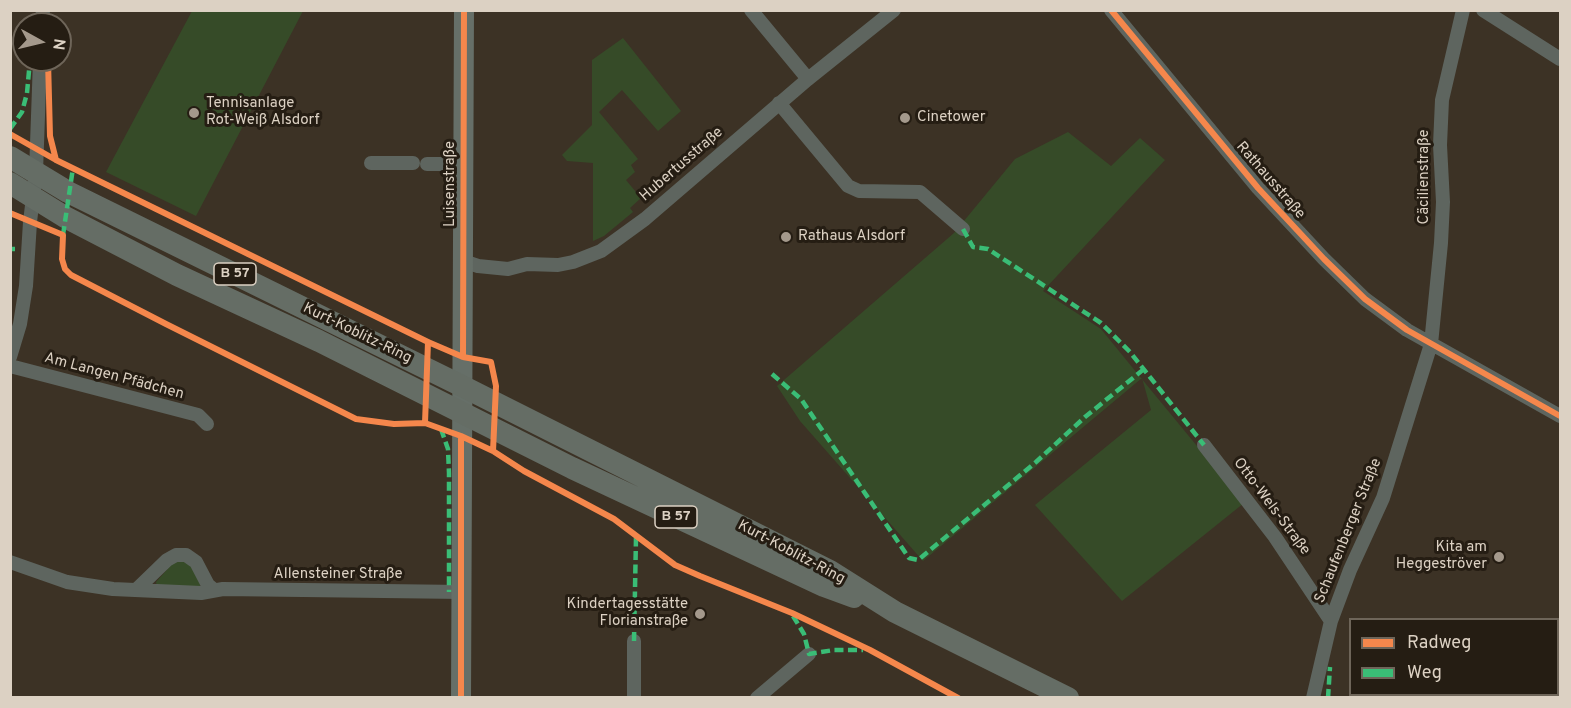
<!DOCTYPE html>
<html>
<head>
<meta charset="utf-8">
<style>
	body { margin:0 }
	#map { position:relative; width:1571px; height:708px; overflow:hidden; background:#3c3225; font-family:Overpass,sans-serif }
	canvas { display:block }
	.frame { position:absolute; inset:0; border:12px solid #dcd1c3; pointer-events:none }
	.legend { position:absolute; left:1349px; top:618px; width:210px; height:78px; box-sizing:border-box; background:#251d13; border:2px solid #6e6559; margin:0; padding:8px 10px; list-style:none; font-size:18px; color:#dcd1c3 }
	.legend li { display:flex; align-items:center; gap:12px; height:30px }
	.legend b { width:30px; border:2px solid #6e6559 }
	.north { position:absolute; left:12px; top:12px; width:60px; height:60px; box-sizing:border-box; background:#251d13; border:2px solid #6e6559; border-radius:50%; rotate:98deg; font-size:16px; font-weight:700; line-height:24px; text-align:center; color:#dcd1c3 }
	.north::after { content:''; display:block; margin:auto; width:21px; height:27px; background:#a4998c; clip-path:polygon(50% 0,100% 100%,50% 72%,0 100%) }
</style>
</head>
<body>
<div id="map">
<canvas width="1571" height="708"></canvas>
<div class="frame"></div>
<ul class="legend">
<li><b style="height:8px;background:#f5874c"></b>Radweg</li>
<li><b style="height:8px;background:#3abd76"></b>Weg</li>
</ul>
<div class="north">N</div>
</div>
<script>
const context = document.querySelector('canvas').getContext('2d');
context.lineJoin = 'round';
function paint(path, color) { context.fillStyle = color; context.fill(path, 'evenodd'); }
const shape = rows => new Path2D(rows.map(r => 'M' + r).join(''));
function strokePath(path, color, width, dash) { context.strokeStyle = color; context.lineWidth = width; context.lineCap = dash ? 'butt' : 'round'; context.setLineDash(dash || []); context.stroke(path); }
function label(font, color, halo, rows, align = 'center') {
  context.font = font + ' Overpass,sans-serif'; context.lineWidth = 6; context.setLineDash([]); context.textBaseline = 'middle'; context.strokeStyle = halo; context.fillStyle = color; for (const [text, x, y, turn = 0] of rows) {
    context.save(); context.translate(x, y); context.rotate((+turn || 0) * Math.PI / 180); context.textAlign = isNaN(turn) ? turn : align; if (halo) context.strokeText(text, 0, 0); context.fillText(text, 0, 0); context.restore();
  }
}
paint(shape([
	[192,11,303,11,196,216,106,172],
	[623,38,681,111,658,131,622,90,599,112,638,159,631,165,635,172,626,180,641,198,630,208,633,212,604,236,593,241,593,163,567,161,562,155,592,125,592,60],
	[1068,132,1111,166,1140,138,1165,160,1043,291,1101,329,1141,378,1244,503,1122,601,1035,505,1151,410,1142,378,923,561,800,421,777,386,954,233,1015,159],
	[181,561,190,564,200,583,200,587,157,587,156,582,173,563]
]), '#364b28');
strokePath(shape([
	[751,10,808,79],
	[1111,10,1258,188,1324,259,1365,299,1407,330,1560,416],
	[1483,10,1560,59],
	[42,24,43,10],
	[779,103,848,186,859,191,920,192,963,229],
	[371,163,413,163],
	[427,164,463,164],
	[463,261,478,266,508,269,527,264,558,265,573,262,601,251,645,219,808,79,894,10],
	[10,357,20,324,26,286,30,222,36,172,40,60],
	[10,366,198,415,207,424],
	[1204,445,1275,537,1331,621],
	[10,562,67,582,113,589,201,593,223,589,463,592],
	[136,590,167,560,176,555,186,555,196,562,208,585,214,590],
	[634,641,634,698],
	[757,698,809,654],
	[1313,698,1331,621,1350,570,1383,498,1431,344,1441,243,1443,202,1440,145,1442,100,1463,10]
]), '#5e655f', 14);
strokePath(shape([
	[461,698,464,10]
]), '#666f68', 20);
strokePath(shape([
	[10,157,68,192,462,386,830,571,895,612,1068,698],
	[10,183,65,217,177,275,319,341,572,468,824,586,854,597]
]), '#656d65', 22);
strokePath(shape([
	[33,24,34,10],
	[50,24,51,10],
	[10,129,22,112,27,93,30,60],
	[963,229,973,247,988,249,1101,323,1130,352,1204,445],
	[63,235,73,168],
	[10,249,15,249],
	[772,374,801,399,909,558,918,560,1036,462,1085,417,1144,369],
	[441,429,448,449,449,473,449,592],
	[793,616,804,634,809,654,834,650,863,650],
	[634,641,636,537],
	[1328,698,1330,667]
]), '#3abd76', 4.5, [9, 4.5]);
strokePath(shape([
	[1111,10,1258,188,1324,259,1365,299,1407,330,1560,416],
	[48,60,50,136,56,160],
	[10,134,56,160,428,342,463,357,491,362,496,386,493,451],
	[10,213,63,235,62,259,65,269,71,275,166,324,356,419,394,424,425,423,461,436,493,451,524,471,614,519,675,565,700,576,792,613,870,650,958,698],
	[463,357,464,10],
	[425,423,428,342],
	[461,698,461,436]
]), '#f5874c', 6);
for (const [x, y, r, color] of [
	[194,113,6,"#a4998c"],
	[905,118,6,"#a4998c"],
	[786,237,6,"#a4998c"],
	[1499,557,6,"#a4998c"],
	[700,614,6,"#a4998c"]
]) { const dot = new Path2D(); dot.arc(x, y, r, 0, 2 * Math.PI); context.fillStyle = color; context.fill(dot); strokePath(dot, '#251d13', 2); }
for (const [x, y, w] of [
	[235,274,42],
	[676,517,42]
]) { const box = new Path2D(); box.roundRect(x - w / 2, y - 11, w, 22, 4.5); context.fillStyle = '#251d13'; context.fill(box); strokePath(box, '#dcd1c3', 1.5); }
label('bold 14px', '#dcd1c3', null, [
	["B 57",235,274],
	["B 57",676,517]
]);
label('15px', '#dcd1c3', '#251d13', [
	["Tennisanlage",206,104],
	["Rot-Weiß Alsdorf",206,121],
	["Cinetower",917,118],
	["Rathaus Alsdorf",798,237],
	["Kita am",1487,548,"right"],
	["Heggeströver",1487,565,"right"],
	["Kindertagesstätte",688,605,"right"],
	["Florianstraße",688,622,"right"]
], 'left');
label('15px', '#dcd1c3', '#251d13', [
	["Hubertusstraße",682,165,-41],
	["Cäcilienstraße",1425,177,-90],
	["Rathausstraße",1270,181,49],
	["Luisenstraße",451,184,-90],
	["Kurt-Koblitz-Ring",357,334,26],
	["Am Langen Pfädchen",114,377,15],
	["Otto-Wels-Straße",1271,507,53],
	["Schaufenberger Straße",1349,531,-68],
	["Kurt-Koblitz-Ring",791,553,28],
	["Allensteiner Straße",338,575]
]);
</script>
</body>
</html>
